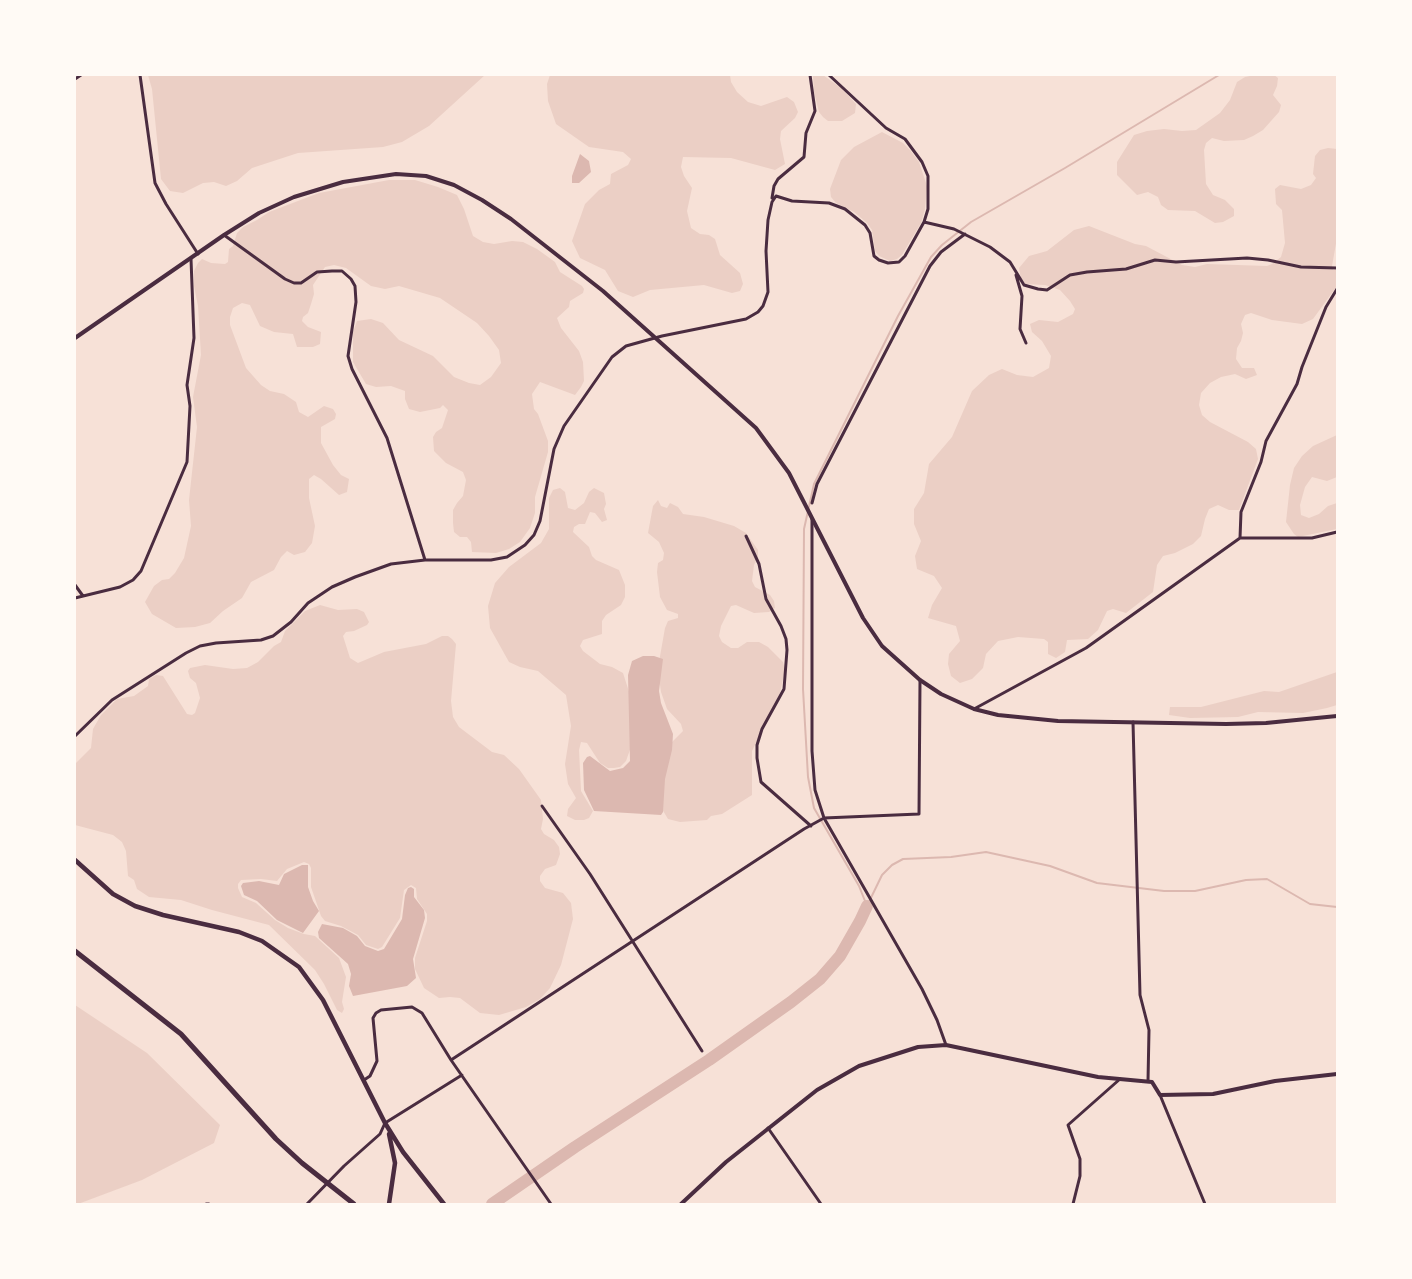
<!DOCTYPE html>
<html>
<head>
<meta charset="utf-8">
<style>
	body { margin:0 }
	#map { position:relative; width:1412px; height:1279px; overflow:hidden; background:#f7e1d7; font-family:Inter,sans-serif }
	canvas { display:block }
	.frame { position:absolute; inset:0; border:76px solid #fffaf5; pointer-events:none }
</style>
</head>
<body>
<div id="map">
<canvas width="1412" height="1279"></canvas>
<div class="frame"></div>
</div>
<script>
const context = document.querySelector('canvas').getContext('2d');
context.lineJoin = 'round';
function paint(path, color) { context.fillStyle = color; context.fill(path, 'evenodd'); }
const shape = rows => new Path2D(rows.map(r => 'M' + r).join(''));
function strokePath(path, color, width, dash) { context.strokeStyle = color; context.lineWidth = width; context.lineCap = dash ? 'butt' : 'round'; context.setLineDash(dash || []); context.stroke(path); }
paint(shape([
	[148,75,485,75,429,126,402,142,383,147,298,153,252,168,237,181,226,186,214,182,203,183,183,193,170,191,161,179,152,89],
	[550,75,730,75,731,82,737,92,748,102,761,106,787,97,794,102,798,112,795,118,781,131,780,139,785,164,775,170,731,158,683,157,681,167,684,176,692,188,687,211,691,228,700,234,709,235,715,239,720,255,740,273,743,284,740,291,732,293,704,285,650,290,633,297,618,291,605,270,580,258,572,241,585,204,599,190,610,184,611,174,628,165,631,159,623,152,589,147,556,124,548,101,547,84],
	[813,75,823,75,841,88,856,104,855,113,842,121,828,121,823,117,819,112,814,92],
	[1255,75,1274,75,1278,78,1277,86,1273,95,1281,105,1279,112,1263,130,1253,136,1244,140,1224,141,1212,138,1206,143,1204,150,1206,184,1213,195,1225,200,1234,209,1234,216,1223,222,1215,223,1195,211,1168,210,1161,205,1158,197,1148,192,1137,195,1117,175,1117,162,1134,135,1147,131,1164,129,1182,131,1196,130,1220,113,1230,100,1237,82,1245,77],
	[882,132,903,143,910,150,919,162,927,186,925,209,921,223,902,255,897,259,890,261,879,256,875,251,872,230,867,223,854,212,836,203,831,197,830,189,841,160,854,147],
	[1328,148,1337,149,1337,238,1332,266,1333,270,1337,270,1337,286,1313,319,1302,324,1272,320,1251,313,1245,315,1241,324,1243,333,1241,341,1237,348,1236,359,1242,368,1254,368,1257,375,1246,379,1235,374,1221,377,1210,383,1201,393,1199,405,1202,415,1210,422,1248,442,1256,449,1258,459,1239,510,1229,510,1218,505,1209,509,1205,519,1201,536,1193,544,1175,553,1163,556,1157,565,1153,592,1126,613,1113,609,1107,611,1098,630,1088,639,1067,640,1065,652,1056,658,1048,654,1048,642,1044,639,1018,637,998,641,986,654,983,668,972,679,960,683,951,676,948,664,949,654,960,641,956,626,928,618,932,605,942,588,934,576,917,569,915,556,921,541,914,524,914,509,924,493,929,464,952,437,972,391,989,375,1002,369,1017,375,1033,377,1049,368,1051,356,1042,341,1032,332,1030,324,1039,320,1058,322,1073,314,1075,309,1070,301,1060,290,1045,285,1025,284,1021,279,1019,268,1029,256,1047,251,1074,230,1089,226,1135,244,1146,246,1182,265,1195,267,1207,264,1267,266,1272,264,1281,257,1285,243,1282,210,1276,204,1275,189,1280,185,1301,189,1311,185,1316,178,1313,174,1315,156,1320,150],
	[389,180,415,180,438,187,457,195,464,209,473,236,483,242,494,244,512,241,523,242,537,249,555,262,560,272,582,286,584,289,583,293,570,301,569,307,557,318,561,328,579,351,583,362,584,381,581,387,575,395,540,382,532,394,534,409,538,414,548,441,548,452,535,497,535,513,530,528,520,542,509,549,496,553,472,552,471,542,467,537,460,537,454,532,453,523,453,510,457,503,463,496,466,480,463,472,446,463,434,451,433,437,436,432,442,428,448,410,443,405,440,408,420,412,409,409,405,399,405,391,391,386,376,387,366,384,353,362,353,332,357,321,371,319,383,323,399,340,433,356,454,377,469,383,480,385,491,377,501,363,499,350,489,336,477,323,440,298,399,286,385,289,371,286,346,268,334,265,325,267,313,285,314,294,311,304,308,313,303,317,302,321,308,327,321,332,320,344,313,347,297,347,293,334,274,332,260,326,250,305,242,303,233,308,230,317,230,325,246,368,261,385,270,391,284,394,296,402,299,412,308,417,324,406,333,409,336,414,335,419,321,427,321,443,333,465,341,475,349,479,347,492,339,495,321,479,314,475,309,479,309,498,315,526,312,543,305,552,294,555,287,551,281,557,274,570,251,582,242,598,223,611,210,623,195,627,176,628,152,614,145,602,154,586,162,580,169,579,175,573,184,558,191,526,189,500,197,427,193,397,201,355,198,306,194,286,194,271,198,263,202,259,211,263,225,264,228,262,229,249,233,246,237,233,243,227,257,220,269,212,319,193],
	[1337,435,1337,477,1327,481,1312,477,1305,487,1300,505,1301,515,1309,518,1319,514,1328,506,1337,503,1337,529,1298,537,1294,534,1286,522,1290,485,1294,468,1302,456,1313,446],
	[560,488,565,492,568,508,575,510,584,503,589,492,594,488,604,493,606,504,604,509,607,520,602,522,595,513,590,512,585,524,579,524,574,527,573,532,589,547,592,556,596,560,619,570,625,585,625,597,621,605,606,615,602,621,602,634,583,640,580,646,583,651,600,664,612,667,623,673,631,698,632,744,626,761,620,767,614,768,608,768,600,763,587,743,581,742,579,750,581,791,593,811,589,818,584,820,575,820,567,816,568,809,576,798,568,784,565,764,571,726,566,695,538,671,520,667,509,662,490,628,488,606,495,583,509,567,541,543,549,529,549,498,553,490],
	[658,500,661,506,667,508,670,503,678,507,683,514,704,517,734,526,746,533,758,550,758,557,754,565,752,581,755,587,770,595,774,601,775,608,769,612,754,613,736,605,731,606,721,626,719,636,722,642,731,648,738,648,747,642,759,642,768,647,783,662,785,670,780,693,752,751,752,795,722,814,711,816,707,820,680,822,668,819,662,809,663,781,671,743,683,731,681,724,667,709,661,692,659,678,659,662,665,628,668,621,678,618,678,614,667,610,660,597,657,572,658,563,663,560,664,553,659,542,648,533,653,506],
	[320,605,338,610,357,609,364,612,369,622,367,625,354,631,346,632,343,636,350,658,358,663,384,652,426,644,442,636,448,636,452,639,456,644,451,701,453,717,459,727,492,752,504,755,519,769,541,800,543,819,541,829,544,834,554,840,559,847,560,854,556,865,545,869,540,876,540,881,545,888,563,893,571,903,573,919,561,965,550,988,540,999,526,1007,499,1015,480,1013,460,998,450,997,439,998,424,988,415,969,415,958,427,921,427,914,417,899,416,888,411,885,404,890,400,918,382,947,378,949,366,945,358,935,341,926,325,921,321,916,311,887,311,868,309,864,304,862,287,869,277,881,261,879,241,880,238,884,238,888,242,897,256,903,275,920,288,928,304,934,315,936,339,958,346,977,342,1002,344,1009,342,1013,337,1010,324,984,315,970,269,925,212,910,181,900,149,897,137,889,134,880,128,876,126,851,122,842,113,835,75,825,75,764,91,748,93,729,101,715,117,699,134,696,148,686,149,679,156,675,163,676,187,714,192,715,195,713,200,698,196,683,190,678,188,671,190,668,205,665,233,669,247,668,258,662,274,646,281,642,285,631,305,611],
	[1337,672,1337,705,1327,708,1303,713,1258,712,1238,717,1190,718,1169,715,1170,707,1201,707,1264,691,1279,692],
	[75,1005,147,1053,220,1125,214,1143,142,1180,78,1204,75,1204]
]), '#ebcfc5');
paint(shape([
	[580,154,589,161,591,172,579,183,572,183,572,176],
	[643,656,654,656,663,659,659,691,661,703,673,734,672,750,665,779,663,812,661,815,594,811,584,790,583,763,587,757,590,756,610,771,623,768,630,761,628,675,632,661],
	[302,865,308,865,308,887,313,901,319,911,303,933,277,920,257,901,244,895,241,886,243,883,259,881,279,885,284,874],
	[411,887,414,889,414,897,424,910,425,918,413,959,416,978,407,986,353,996,349,986,351,974,348,964,319,938,318,932,322,924,343,928,357,936,365,946,378,951,384,949,402,919,405,895,408,888]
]), '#dcb8b0');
strokePath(shape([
	[867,906,859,886,814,808,808,777,803,689,804,529,814,484,898,316,931,257,942,245,971,222,1065,168,1219,75],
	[867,906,882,875,892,865,903,859,951,857,986,852,1050,866,1097,883,1164,891,1195,891,1246,880,1267,879,1310,904,1337,907]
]), '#dcb8b0', 2);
strokePath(shape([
	[492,1204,575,1147,709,1060,791,1002,820,979,840,956,860,921,867,906]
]), '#dcb8b0', 12);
strokePath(shape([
	[140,75,155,183,166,204,198,254],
	[75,79,81,75],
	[772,198,774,186,778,179,804,157,806,133,815,111,810,75],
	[924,222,954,229,990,247,1010,262,1024,285,1038,289,1047,290,1070,275,1087,272,1126,269,1155,260,1176,262,1247,258,1268,260,1301,267,1337,268],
	[224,235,285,279,294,283,301,283,317,272,332,271,342,271,351,279,355,286,356,302,348,356,352,369,387,438,425,560],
	[1016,275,1022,296,1020,329,1026,343],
	[812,503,817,484,930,266,941,252,965,234],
	[812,519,812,751,815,790,824,818,922,989,937,1020,946,1045],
	[746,536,759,564,766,599,781,626,786,639,787,650,784,689,762,729,757,745,757,758,761,782,811,826],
	[1240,538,1241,512,1261,462,1266,441,1297,384,1302,367,1326,307,1337,289],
	[75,585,83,596],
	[75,598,120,587,133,580,141,571,187,462,190,406,187,385,194,338,191,259],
	[974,709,1086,648,1240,538,1312,538,1337,532],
	[1133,722,1140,995,1149,1030,1148,1081],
	[75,736,112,700,186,653,200,646,216,643,261,640,273,636,291,622,308,603,332,587,355,577,391,564,425,560,491,560,507,557,525,545,534,535,540,521,554,449,564,426,612,357,626,346,662,336,746,319,758,312,763,306,768,292,766,251,768,220,772,202,776,196,792,201,829,203,845,209,865,225,870,233,874,256,879,260,888,263,899,262,905,256,924,222,928,209,928,176,922,162,905,139,886,128,829,75],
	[542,806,590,874,702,1051],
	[451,1060,804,829,824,818,919,814,920,681],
	[364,1080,370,1076,377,1061,373,1018,376,1013,381,1010,412,1007,422,1013,451,1060,551,1204],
	[1160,1095,1205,1204],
	[768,1128,821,1204],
	[206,1204,209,1204],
	[307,1204,344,1166,380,1134,385,1123,462,1075],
	[1073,1204,1080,1176,1080,1159,1068,1125,1120,1079]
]), '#4a2c40', 3);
strokePath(shape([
	[75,338,224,235,259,213,294,197,343,182,396,174,426,176,454,185,482,200,511,219,603,291,756,428,789,473,863,618,882,646,920,680,941,694,974,709,998,715,1058,721,1226,724,1266,723,1337,716],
	[681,1204,726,1162,817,1090,859,1066,918,1047,946,1045,1098,1077,1152,1082,1160,1095,1213,1094,1275,1081,1337,1074]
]), '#4a2c40', 4);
strokePath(shape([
	[75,860,113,894,135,906,163,915,239,932,262,941,299,967,323,1000,385,1123,403,1152,444,1204],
	[389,1134,395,1163,389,1204]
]), '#4a2c40', 4.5);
strokePath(shape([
	[75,951,181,1034,276,1139,302,1163,354,1204]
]), '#4a2c40', 5);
</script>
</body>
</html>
